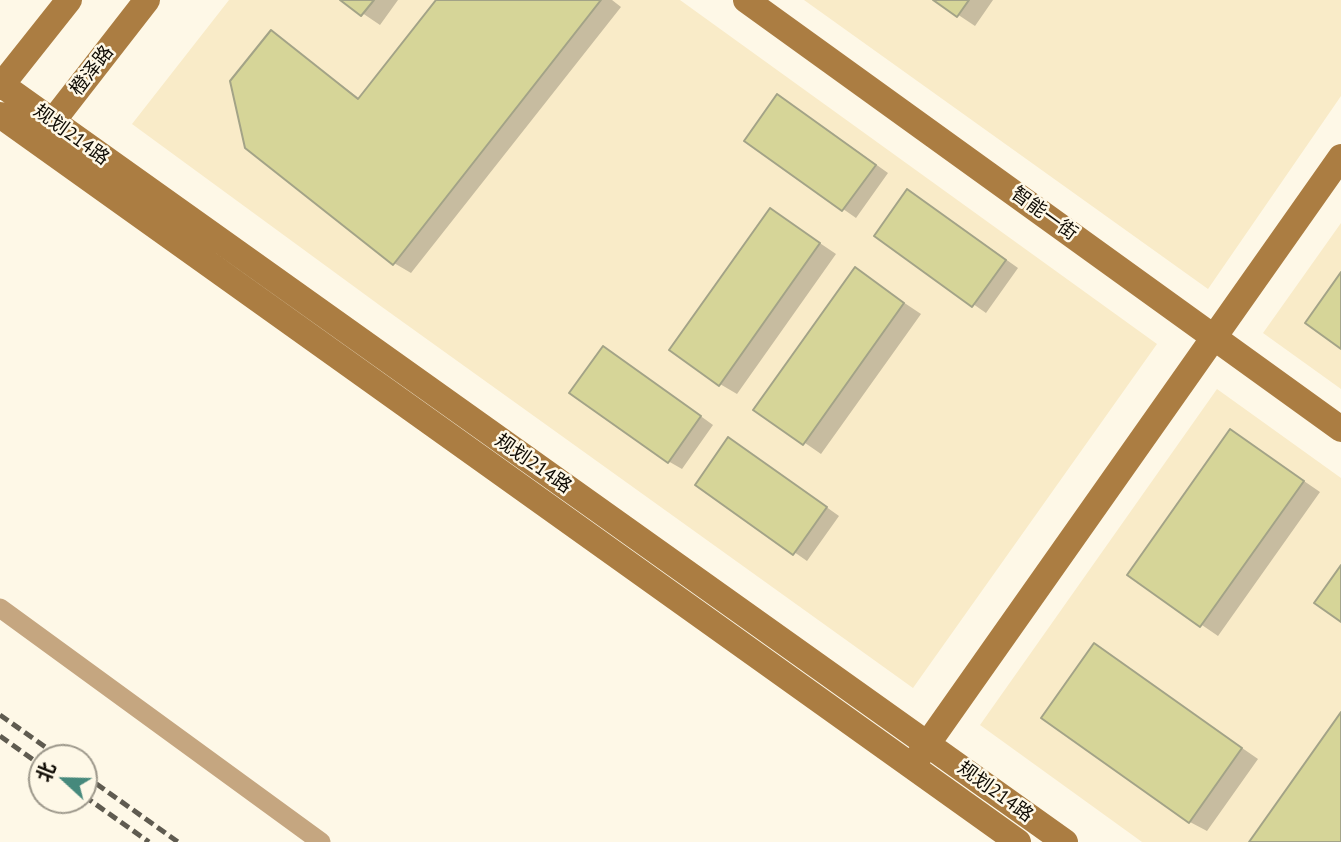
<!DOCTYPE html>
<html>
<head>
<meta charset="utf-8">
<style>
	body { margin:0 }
	#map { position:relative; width:1341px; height:842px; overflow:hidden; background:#fef8e7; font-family:"PT Sans","Noto Sans SC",sans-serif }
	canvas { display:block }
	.north { position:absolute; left:28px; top:744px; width:70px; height:70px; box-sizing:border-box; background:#fef8e7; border:2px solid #9e998c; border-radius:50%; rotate:292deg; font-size:19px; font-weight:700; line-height:28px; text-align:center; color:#0f0b04 }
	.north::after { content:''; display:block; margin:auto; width:24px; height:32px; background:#46897c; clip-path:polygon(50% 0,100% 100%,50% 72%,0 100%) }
</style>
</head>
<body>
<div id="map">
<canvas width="1341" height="842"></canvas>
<div class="north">北</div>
</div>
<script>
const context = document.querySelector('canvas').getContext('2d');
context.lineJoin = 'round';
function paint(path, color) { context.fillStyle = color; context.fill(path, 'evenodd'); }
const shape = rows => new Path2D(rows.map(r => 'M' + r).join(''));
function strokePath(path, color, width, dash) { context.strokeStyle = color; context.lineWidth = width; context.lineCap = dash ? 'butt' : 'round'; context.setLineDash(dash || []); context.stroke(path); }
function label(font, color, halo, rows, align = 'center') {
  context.font = font + ' "PT Sans","Noto Sans SC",sans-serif'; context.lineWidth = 5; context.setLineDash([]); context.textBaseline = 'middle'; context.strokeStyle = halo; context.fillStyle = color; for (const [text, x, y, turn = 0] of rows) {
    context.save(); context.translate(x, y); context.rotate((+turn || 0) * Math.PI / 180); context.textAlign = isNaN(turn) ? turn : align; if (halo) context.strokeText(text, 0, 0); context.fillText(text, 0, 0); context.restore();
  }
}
paint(shape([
	[229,0,680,0,1157,344,913,688,382,307,132,124],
	[804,0,1341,0,1341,96,1208,289],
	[1341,223,1341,389,1263,333],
	[1217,389,1341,478,1341,842,1142,842,980,725]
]), '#f9ebc8');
paint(shape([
	[343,0,398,0,380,25],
	[438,0,612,0,621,7,411,273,394,263,271,32,360,99],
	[936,0,993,0,975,26],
	[791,104,888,173,856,218,746,141],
	[921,199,1018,268,986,313,876,236],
	[771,210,836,254,737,394,720,384],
	[855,270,921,314,821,454,756,409],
	[616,355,713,425,682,469,668,461],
	[1231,431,1320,492,1218,636,1129,575],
	[742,447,839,516,807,561,697,484],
	[1095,646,1258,759,1207,831,1190,822]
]), '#0003');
const building = shape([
	[340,0,374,0,361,16,340,0],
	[436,0,601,0,393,265,245,148,230,81,271,30,358,99,436,0],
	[933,0,969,0,957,17,933,0],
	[777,94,876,165,842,211,744,141,777,94],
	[907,189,1006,260,972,307,874,236,907,189],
	[770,208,820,243,719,386,669,350,770,208],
	[855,267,904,303,803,445,753,410,855,267],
	[1341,272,1341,349,1305,323,1341,272],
	[603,346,701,416,668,463,569,393,603,346],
	[1230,429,1304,481,1200,627,1127,575,1230,429],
	[728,437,827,507,793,555,695,485,728,437],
	[1341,565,1341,622,1314,603,1341,565],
	[1094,643,1242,748,1189,823,1041,718,1094,643],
	[1341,712,1341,842,1249,842,1341,712]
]);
paint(building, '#d6d598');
strokePath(building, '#a3a387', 2);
strokePath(shape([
	[0,608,321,842]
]), '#c5a680', 19);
strokePath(shape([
	[746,0,1341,429],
	[2,85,1065,842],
	[0,87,69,0],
	[0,115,1018,842],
	[42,135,147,0],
	[919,756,1341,157]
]), '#ab7d42', 26);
strokePath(shape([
	[0,715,61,758],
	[0,736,42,766],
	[84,775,178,842],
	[84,796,149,842]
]), '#5f5b50', 5, [10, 5]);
label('19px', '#0f0b04', '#fef8e7', [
	["橙泽路",92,71,-52],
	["规划214路",71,135,36],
	["智能一街",1044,214,36],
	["规划214路",533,464,35],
	["规划214路",995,792,36]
]);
</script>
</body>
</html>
